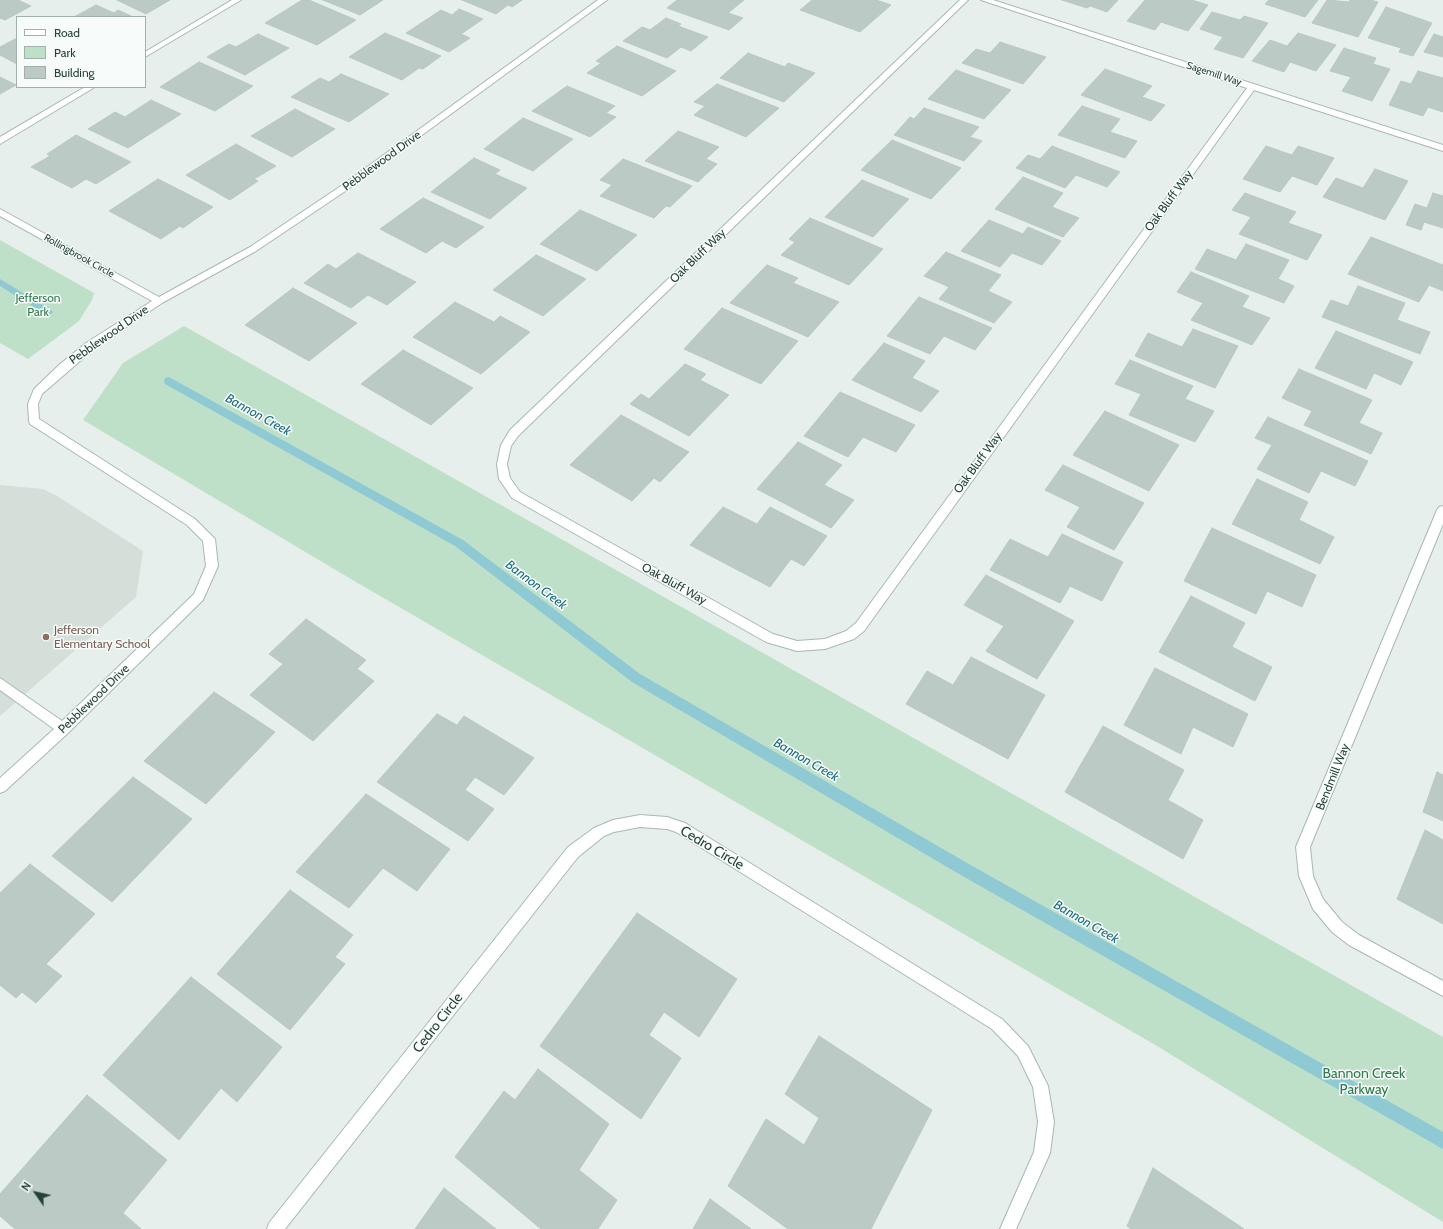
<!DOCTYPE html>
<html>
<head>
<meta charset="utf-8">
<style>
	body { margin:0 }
	#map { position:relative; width:1443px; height:1229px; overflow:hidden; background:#e6efeb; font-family:Cabin,sans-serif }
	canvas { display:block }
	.legend { position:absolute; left:16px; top:16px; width:130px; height:72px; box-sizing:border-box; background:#f7fbf9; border:1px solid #a3b1ad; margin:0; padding:5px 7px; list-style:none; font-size:12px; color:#24423a }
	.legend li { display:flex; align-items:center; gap:8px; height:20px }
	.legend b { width:20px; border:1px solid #a3b1ad }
	.north { position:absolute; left:16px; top:1173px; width:40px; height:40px; -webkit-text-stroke:3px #f7fbf9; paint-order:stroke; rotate:304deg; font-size:11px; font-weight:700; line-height:16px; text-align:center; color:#24423a }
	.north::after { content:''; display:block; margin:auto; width:14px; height:18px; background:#24423a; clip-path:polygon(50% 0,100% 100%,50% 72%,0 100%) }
</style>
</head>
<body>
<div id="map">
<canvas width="1443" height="1229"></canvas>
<ul class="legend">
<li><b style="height:5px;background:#fff"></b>Road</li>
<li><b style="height:11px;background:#bfe0c8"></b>Park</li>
<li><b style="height:11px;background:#bbcac4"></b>Building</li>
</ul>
<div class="north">N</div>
</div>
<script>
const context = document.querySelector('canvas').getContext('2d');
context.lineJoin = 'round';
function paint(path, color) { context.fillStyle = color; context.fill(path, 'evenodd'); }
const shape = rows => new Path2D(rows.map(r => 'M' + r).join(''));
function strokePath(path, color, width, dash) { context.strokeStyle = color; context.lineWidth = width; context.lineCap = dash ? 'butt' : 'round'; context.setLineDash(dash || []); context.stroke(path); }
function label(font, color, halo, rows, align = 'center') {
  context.font = font + ' Cabin,sans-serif'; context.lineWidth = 3; context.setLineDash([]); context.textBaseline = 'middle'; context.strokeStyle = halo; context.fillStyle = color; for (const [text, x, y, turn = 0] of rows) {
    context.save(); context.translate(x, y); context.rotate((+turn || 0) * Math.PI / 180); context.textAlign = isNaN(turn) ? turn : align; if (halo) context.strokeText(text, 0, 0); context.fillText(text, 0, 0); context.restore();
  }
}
paint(shape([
	[0,485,43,489,57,496,143,551,136,597,0,716]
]), '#d4dfda');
paint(shape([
	[0,240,94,293,92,300,79,321,28,359,0,343],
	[184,326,1443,1037,1443,1222,1157,1046,356,582,83,420,123,363]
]), '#bfe0c8');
paint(shape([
	[0,279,51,310,53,312,51,314,45,314,0,286,0,279],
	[169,377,463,540,640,674,969,864,1443,1132,1443,1149,959,874,632,682,455,546,165,384,164,381,165,378,169,377]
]), '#8ec9d4');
const building = shape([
	[0,0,18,0,31,6,5,20,0,18,0,0],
	[117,0,170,0,146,14,117,0],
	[302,0,309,0,356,20,317,45,265,23,302,0],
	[323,0,383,0,360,15,323,0],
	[462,0,522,0,512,7,508,5,496,14,462,0],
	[677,0,744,0,728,13,743,18,729,30,667,8,677,0],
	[812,0,876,0,891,5,860,32,800,10,812,0],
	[1062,0,1118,0,1107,12,1090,6,1087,8,1062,0],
	[1145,0,1192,0,1208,5,1188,31,1161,22,1155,30,1127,21,1145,0],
	[1269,0,1318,0,1305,17,1265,4,1269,0],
	[1327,0,1349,2,1350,0,1370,0,1378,2,1358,37,1312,23,1327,0],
	[96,5,114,13,118,10,131,16,74,17,96,5],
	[1386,7,1432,23,1413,56,1399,52,1401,48,1368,38,1386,7],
	[459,9,483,19,461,34,470,38,449,52,406,33,441,10,452,15,459,9],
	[1212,12,1240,20,1244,16,1268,23,1243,58,1214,49,1223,37,1200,29,1212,12],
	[666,18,681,24,678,26,708,37,691,51,681,47,667,58,623,41,642,27,650,30,666,18],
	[385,33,414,45,441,56,423,69,419,68,402,80,349,57,385,33],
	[1298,33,1336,45,1316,71,1290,62,1284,72,1252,61,1270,40,1287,46,1298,33],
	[258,34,289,48,245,75,207,57,229,44,236,47,258,34],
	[1434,34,1443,37,1443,57,1424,52,1434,34],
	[17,38,17,64,0,55,0,47,17,38],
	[1000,42,1046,57,1023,84,962,63,976,49,990,53,1000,42],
	[617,46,676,71,642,96,587,73,601,63,596,61,617,46],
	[1344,48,1376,58,1373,64,1390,69,1372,101,1342,91,1351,77,1330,71,1344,48],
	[748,53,785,67,788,63,815,73,784,102,720,78,748,53],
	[199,62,253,86,215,111,160,87,199,62],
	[1105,69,1152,86,1142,97,1165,105,1151,121,1081,95,1105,69],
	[956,70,1011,90,984,119,928,99,956,70],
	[1418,71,1443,78,1443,112,1428,107,1423,116,1389,105,1401,81,1411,84,1418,71],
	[341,74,389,94,349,122,291,97,320,78,329,82,341,74],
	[0,77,16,85,0,94,0,77],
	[717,84,779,108,746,137,694,115,705,106,694,102,717,84],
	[567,86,615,106,606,113,616,117,590,137,532,111,567,86],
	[151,100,181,114,128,148,88,129,115,112,125,117,151,100],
	[1082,106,1120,119,1110,132,1137,141,1125,158,1058,135,1082,106],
	[924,108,979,127,970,137,982,141,964,161,894,135,910,117,914,119,924,108],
	[295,109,335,129,292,157,251,136,295,109],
	[523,118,573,139,533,171,484,149,523,118],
	[678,131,719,147,706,159,717,164,698,182,645,161,678,131],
	[76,135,131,162,96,184,86,179,72,188,31,167,50,156,47,154,76,135],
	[892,140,961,168,931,199,861,170,892,140],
	[236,144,276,166,254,179,258,181,230,200,186,175,236,144],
	[1052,146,1120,172,1107,187,1076,175,1065,188,1016,168,1028,155,1040,159,1052,146],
	[1266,146,1292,155,1298,146,1334,158,1317,185,1292,176,1280,192,1243,179,1266,146],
	[474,158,500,170,495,174,527,188,490,219,431,192,474,158],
	[623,159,692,186,670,207,666,206,654,218,600,196,612,185,600,180,623,159],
	[1375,169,1408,181,1385,220,1323,197,1336,178,1363,188,1375,169],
	[1023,177,1063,193,1052,207,1079,218,1063,237,995,209,1023,177],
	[158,179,213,207,183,228,180,226,161,239,109,211,158,179],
	[862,180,909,199,873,237,825,217,862,180],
	[1245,193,1296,212,1288,223,1322,235,1307,260,1239,234,1251,217,1232,210,1245,193],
	[1433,193,1443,196,1443,228,1424,222,1421,230,1406,225,1415,204,1427,208,1433,193],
	[423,198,484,227,456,248,442,241,426,253,380,229,423,198],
	[580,210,637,235,597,271,540,244,580,210],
	[810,218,883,249,849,285,781,255,795,242,789,239,810,218],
	[989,220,1023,234,1028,227,1061,241,1042,265,1012,253,1000,267,961,251,989,220],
	[1371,237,1443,265,1443,291,1429,285,1419,302,1348,274,1371,237],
	[1246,244,1289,260,1278,279,1294,286,1284,303,1195,269,1207,249,1236,260,1246,244],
	[946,252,1001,275,988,291,1012,302,994,323,939,299,949,287,924,276,946,252],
	[358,253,416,282,387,305,368,295,351,308,304,283,328,264,336,269,358,253],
	[536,255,586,279,543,316,493,290,536,255],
	[767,265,798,278,793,283,839,302,808,337,730,303,767,265],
	[1191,272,1249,296,1242,307,1270,318,1252,345,1191,320,1203,303,1177,292,1191,272],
	[1358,286,1405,303,1397,320,1430,332,1420,354,1322,317,1331,300,1348,306,1358,286],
	[293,288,357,323,309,361,245,325,293,288],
	[919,297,992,328,975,350,944,336,930,354,887,336,919,297],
	[455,302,494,322,500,316,530,332,481,374,413,337,455,302],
	[722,308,798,341,761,384,684,349,722,308],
	[1193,329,1238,346,1215,388,1135,356,1148,333,1182,347,1193,329],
	[1336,331,1413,362,1401,385,1374,373,1366,389,1315,368,1336,331],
	[884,343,925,361,912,378,939,391,921,412,852,380,884,343],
	[403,350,473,388,431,425,361,384,403,350],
	[1130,360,1193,386,1185,399,1214,411,1195,442,1129,415,1141,394,1115,384,1130,360],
	[685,364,706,374,700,380,729,395,689,436,630,404,641,394,649,399,685,364],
	[1299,369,1372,400,1359,423,1382,433,1371,454,1304,425,1312,411,1282,398,1299,369],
	[840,392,915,425,896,452,863,437,848,457,804,436,840,392],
	[1105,411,1179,445,1149,491,1073,455,1105,411],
	[621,415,689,452,660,482,654,478,632,501,570,465,621,415],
	[1268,417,1368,461,1355,486,1321,471,1309,493,1257,469,1272,445,1255,438,1268,417],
	[798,442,842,465,824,485,854,500,831,528,757,489,798,442],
	[1063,465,1144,503,1114,550,1067,527,1080,507,1045,490,1063,465],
	[1257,479,1308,502,1299,520,1334,537,1320,564,1232,524,1257,479],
	[723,507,757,524,770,507,827,536,804,566,791,559,770,587,690,545,723,507],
	[1212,528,1316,575,1302,607,1267,591,1256,614,1184,581,1212,528],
	[1062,534,1123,562,1102,601,1070,586,1060,603,990,570,1010,539,1048,557,1062,534],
	[986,575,1074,621,1037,679,986,651,1004,626,964,605,986,575],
	[1191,596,1245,623,1232,647,1272,667,1255,701,1159,652,1191,596],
	[306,619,366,660,357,669,374,681,313,741,250,695,283,664,269,654,306,619],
	[971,657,1045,695,1008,759,906,704,927,671,953,685,971,657],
	[1155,668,1248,714,1233,747,1193,727,1181,754,1124,725,1155,668],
	[214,692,275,732,206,804,144,761,214,692],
	[437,714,457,725,464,716,534,758,504,795,475,777,465,790,494,809,468,841,377,782,437,714],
	[1103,726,1184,770,1168,800,1203,820,1183,859,1065,792,1103,726],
	[1437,772,1443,775,1443,821,1423,812,1437,772],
	[133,777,192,819,112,902,52,856,133,777],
	[366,794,450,849,417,891,383,868,349,908,296,872,366,794],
	[1425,830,1443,840,1443,924,1397,899,1425,830],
	[30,864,95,914,46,964,62,976,36,1003,22,992,16,998,0,985,0,893,30,864],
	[290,890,353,935,335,957,345,964,290,1030,217,974,290,890],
	[637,913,737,979,699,1037,664,1012,649,1035,681,1058,641,1119,540,1046,637,913],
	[191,977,282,1047,237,1102,221,1088,179,1140,103,1075,191,977],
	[819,1036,932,1110,871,1229,788,1229,728,1186,766,1119,804,1145,819,1118,785,1094,819,1036],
	[538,1069,609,1124,579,1170,617,1200,598,1229,541,1229,455,1157,504,1091,515,1100,538,1069],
	[87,1095,167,1160,123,1213,141,1229,15,1229,0,1216,0,1194,87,1095],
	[1153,1168,1244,1229,1131,1229,1127,1226,1153,1168],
	[444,1188,496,1229,415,1229,444,1188],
	[710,1199,751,1229,693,1229,710,1199]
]);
paint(building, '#bbcac4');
strokePath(building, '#b8c9c2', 1);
const minor = shape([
	[232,0,241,0,145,57,145,52,232,0],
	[598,0,607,0,344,192,256,251,162,303,94,349,42,394,38,404,39,419,195,519,215,539,218,566,203,600,68,733,5,791,0,793,0,778,54,729,0,690,0,678,62,721,194,594,206,566,203,541,187,525,30,424,29,421,28,404,34,389,59,365,86,343,152,301,0,216,0,209,159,297,250,247,338,188,598,0],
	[960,0,968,0,518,436,511,446,507,464,510,478,520,492,773,634,797,641,825,639,846,631,856,623,1247,88,981,0,993,0,1443,145,1443,151,1254,90,864,631,854,639,825,649,797,651,766,642,512,498,499,479,497,464,501,445,510,430,960,0],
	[85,87,95,87,0,144,0,137,85,87],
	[1443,506,1443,524,1310,847,1313,876,1323,899,1342,922,1359,935,1443,981,1443,996,1349,945,1332,932,1313,909,1299,876,1296,847,1437,510,1439,507,1443,506],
	[640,815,667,817,685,823,1002,1019,1028,1046,1048,1086,1054,1122,1050,1153,1016,1229,1000,1229,1034,1152,1038,1122,1033,1087,1018,1056,992,1029,676,832,667,829,640,827,614,832,604,836,578,857,285,1229,267,1229,269,1223,568,847,594,828,613,820,640,815]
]);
strokePath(minor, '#a8b8b2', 2);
paint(minor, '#fff');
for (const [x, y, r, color] of [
	[46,637,4,"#8d6e63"]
]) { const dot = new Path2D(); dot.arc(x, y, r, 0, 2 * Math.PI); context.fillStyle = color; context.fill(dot); strokePath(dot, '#f7fbf9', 1.5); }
label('10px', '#24423a', '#f7fbf9', [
	["Sagemill Way",1214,74,18],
	["Rollingbrook Circle",79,256,29]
]);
label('12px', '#24423a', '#f7fbf9', [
	["Pebblewood Drive",382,161,-36],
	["Oak Bluff Way",1169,201,-54],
	["Oak Bluff Way",698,256,-44],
	["Pebblewood Drive",109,335,-35],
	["Oak Bluff Way",978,463,-54],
	["Oak Bluff Way",674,584,29],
	["Pebblewood Drive",94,699,-44],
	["Bendmill Way",1333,777,-68]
]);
label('12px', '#2d7a4b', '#f7fbf9', [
	["Jefferson",38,298],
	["Park",38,312]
]);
label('12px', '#785e54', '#f7fbf9', [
	["Jefferson",54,630],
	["Elementary School",54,644]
], 'left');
label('italic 13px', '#1c6f80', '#f7fbf9', [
	["Bannon Creek",258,415,29],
	["Bannon Creek",536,585,37],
	["Bannon Creek",806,760,30],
	["Bannon Creek",1086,922,30]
]);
label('14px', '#24423a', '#f7fbf9', [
	["Cedro Circle",712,848,31],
	["Cedro Circle",438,1023,-52]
]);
label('14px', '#2d7a4b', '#f7fbf9', [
	["Bannon Creek",1364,1074],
	["Parkway",1364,1090]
]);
</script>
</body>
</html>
